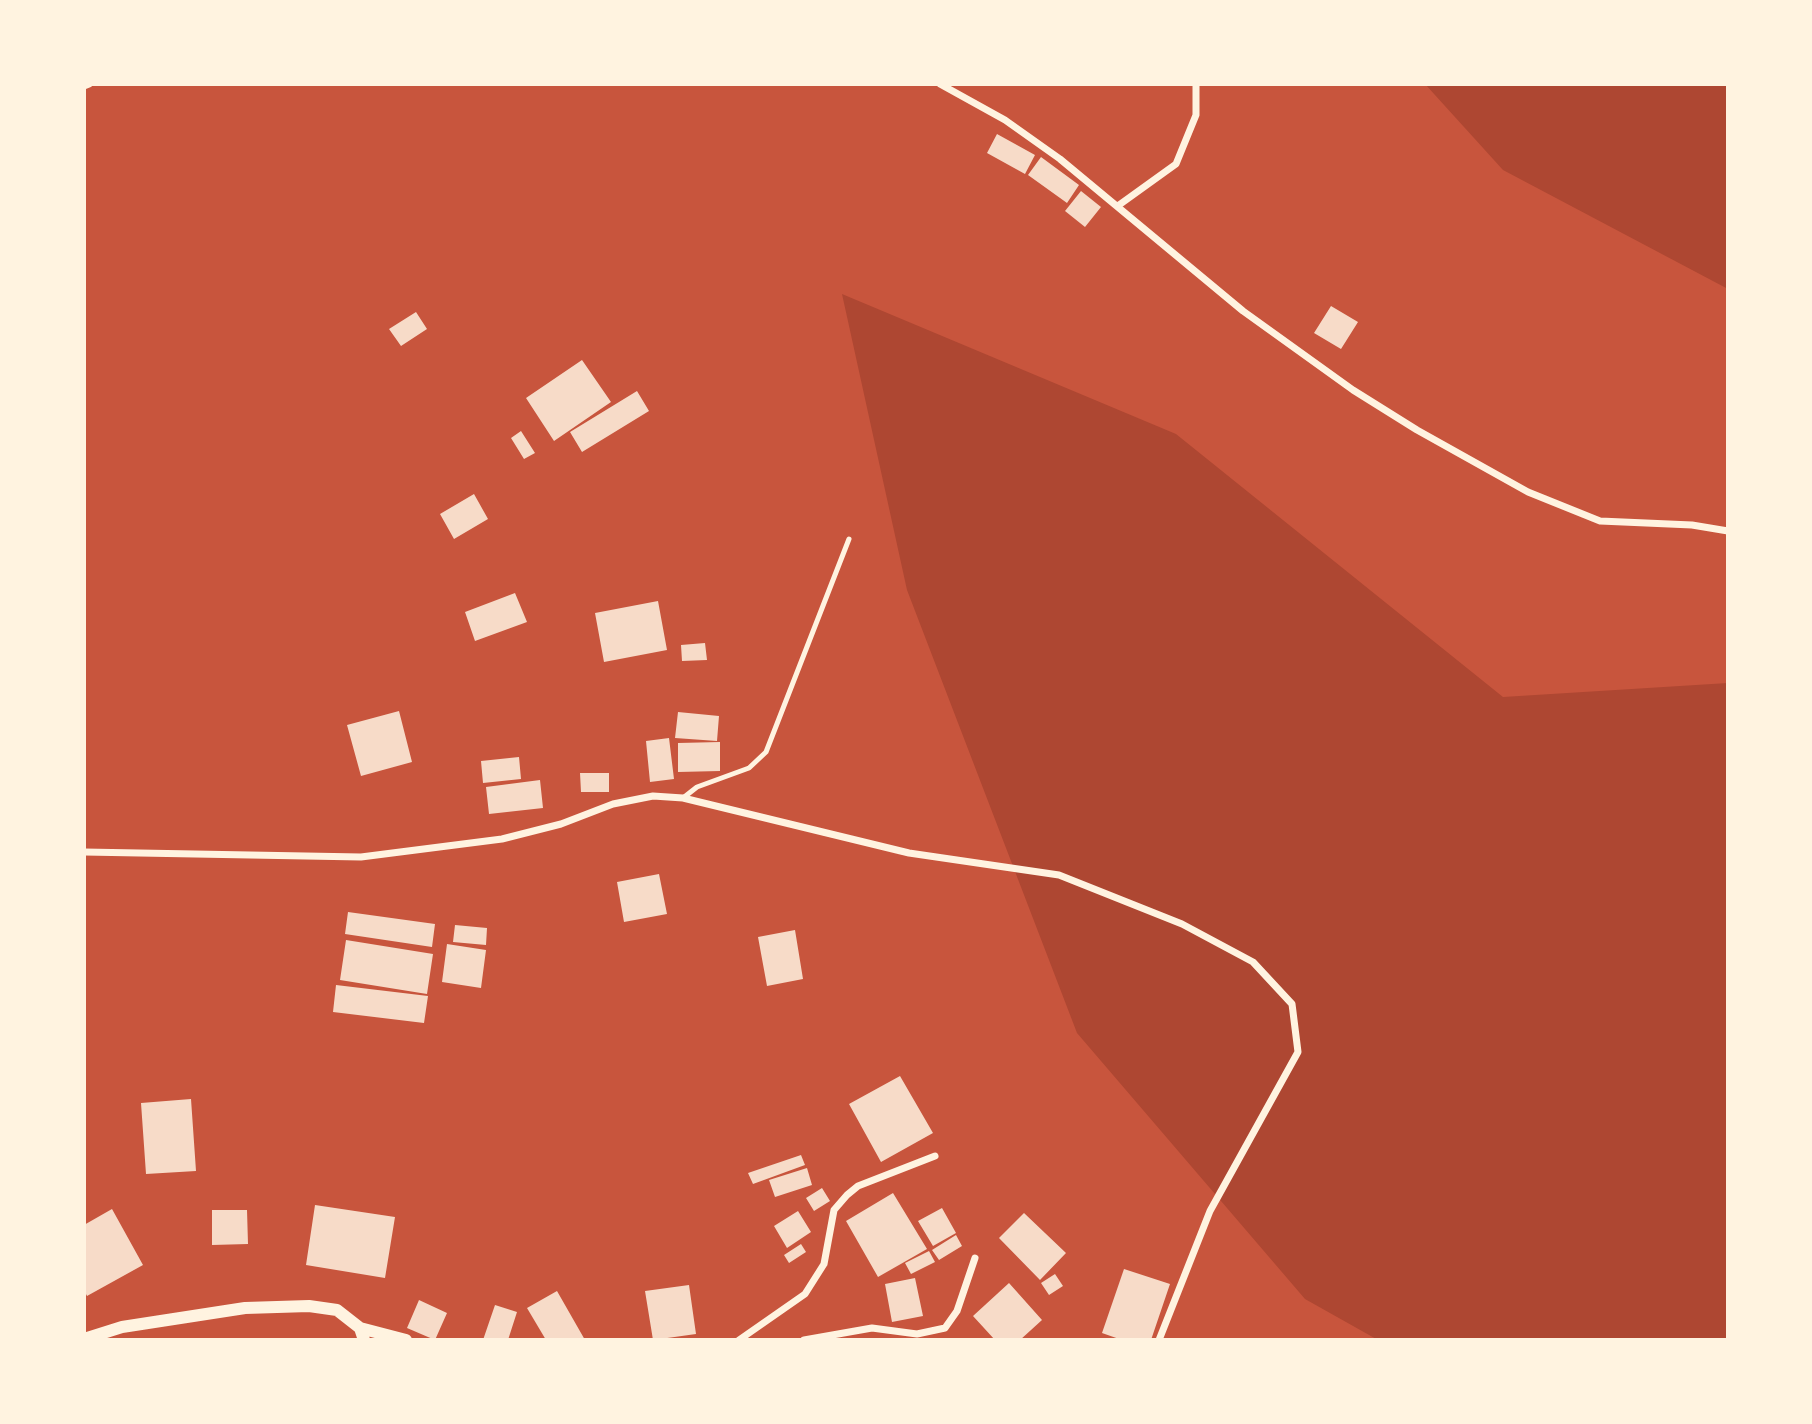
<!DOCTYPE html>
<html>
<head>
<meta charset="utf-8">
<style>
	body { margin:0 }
	#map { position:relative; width:1812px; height:1424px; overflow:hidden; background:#c8553d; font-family:Bitter,serif }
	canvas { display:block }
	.frame { position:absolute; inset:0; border:86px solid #fff3e0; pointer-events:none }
</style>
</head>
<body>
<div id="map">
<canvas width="1812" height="1424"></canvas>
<div class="frame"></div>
</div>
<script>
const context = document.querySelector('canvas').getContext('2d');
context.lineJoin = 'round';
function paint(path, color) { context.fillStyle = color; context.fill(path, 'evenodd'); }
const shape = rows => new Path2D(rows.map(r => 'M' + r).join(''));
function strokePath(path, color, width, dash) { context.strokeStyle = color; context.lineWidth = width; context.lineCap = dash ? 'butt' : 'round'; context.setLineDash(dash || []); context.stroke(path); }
paint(shape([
	[1425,84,1728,84,1728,289,1503,170],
	[842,294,1176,434,1503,697,1728,683,1728,1340,1378,1340,1305,1299,1077,1033,907,590]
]), '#ae4732');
paint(shape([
	[997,134,1035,155,1025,174,987,153],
	[1041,157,1079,185,1067,203,1028,175],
	[1081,191,1101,207,1085,227,1065,211],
	[1331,306,1358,322,1341,349,1314,333],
	[416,312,427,329,401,346,389,329],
	[582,360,611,402,554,441,526,398],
	[637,391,649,411,582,452,570,432],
	[521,431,535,453,524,459,511,438],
	[474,494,488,519,454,539,440,514],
	[515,593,527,622,475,641,465,612],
	[658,601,667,650,604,662,595,613],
	[705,643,707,660,682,661,681,645],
	[399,711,412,762,361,776,347,725],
	[678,712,719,716,717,741,675,738],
	[669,738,674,779,650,782,646,741],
	[720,742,720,771,678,772,678,743],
	[519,757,521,779,483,783,481,761],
	[580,773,609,773,609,792,581,792],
	[540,780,543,808,489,814,486,787],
	[659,874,667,914,624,922,617,882],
	[348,912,435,924,432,947,345,934],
	[455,925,487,928,486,945,453,942],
	[795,930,803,979,767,986,758,937],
	[346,940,433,954,427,994,340,980],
	[447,944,486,950,481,988,442,982],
	[336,985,428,996,424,1023,333,1012],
	[900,1076,933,1133,881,1162,849,1104],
	[191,1099,196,1171,146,1174,141,1103],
	[801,1155,805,1165,753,1184,748,1173],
	[807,1168,812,1185,775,1197,769,1180],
	[822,1188,830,1201,814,1211,806,1198],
	[893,1193,927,1249,878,1277,846,1221],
	[315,1205,395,1217,385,1278,306,1265],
	[942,1208,956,1233,933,1246,918,1221],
	[112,1209,143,1265,87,1296,84,1290,84,1225],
	[212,1210,247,1210,248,1244,212,1245],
	[798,1211,811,1232,787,1248,774,1226],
	[1024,1213,1066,1253,1040,1280,999,1238],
	[956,1235,962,1246,939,1260,932,1250],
	[801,1244,806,1252,789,1263,784,1255],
	[929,1251,935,1262,911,1274,905,1263],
	[1124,1269,1170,1284,1151,1340,1122,1340,1102,1333],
	[1055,1274,1063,1286,1049,1295,1041,1283],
	[915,1278,923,1316,892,1322,885,1284],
	[1009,1283,1042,1320,1020,1340,995,1340,973,1316],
	[689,1285,696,1334,653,1340,645,1291],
	[557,1291,585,1340,546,1340,527,1308],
	[419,1300,447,1313,435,1340,407,1328],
	[495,1305,517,1312,508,1340,483,1340]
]), '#f7dbc8');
strokePath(shape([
	[683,798,697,787,749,768,766,752,849,539]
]), '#fff3e0', 5);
strokePath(shape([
	[940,84,1005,120,1060,159,1243,311,1353,390,1417,430,1528,492,1600,521,1692,525,1728,531],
	[84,86,89,84],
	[1119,205,1176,164,1196,115,1196,84],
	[84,852,361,857,502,839,561,824,613,804,653,796,683,798,909,853,1059,875,1182,924,1253,962,1292,1004,1298,1052,1210,1211,1159,1340],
	[739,1340,805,1294,824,1264,834,1210,847,1195,858,1186,935,1156],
	[804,1340,872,1328,917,1334,945,1328,957,1311,975,1258]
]), '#fff3e0', 7);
strokePath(shape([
	[360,1328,406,1340],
	[84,1339,122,1327,245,1308,309,1306,337,1310,360,1328,364,1340]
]), '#fff3e0', 12);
</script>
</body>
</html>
